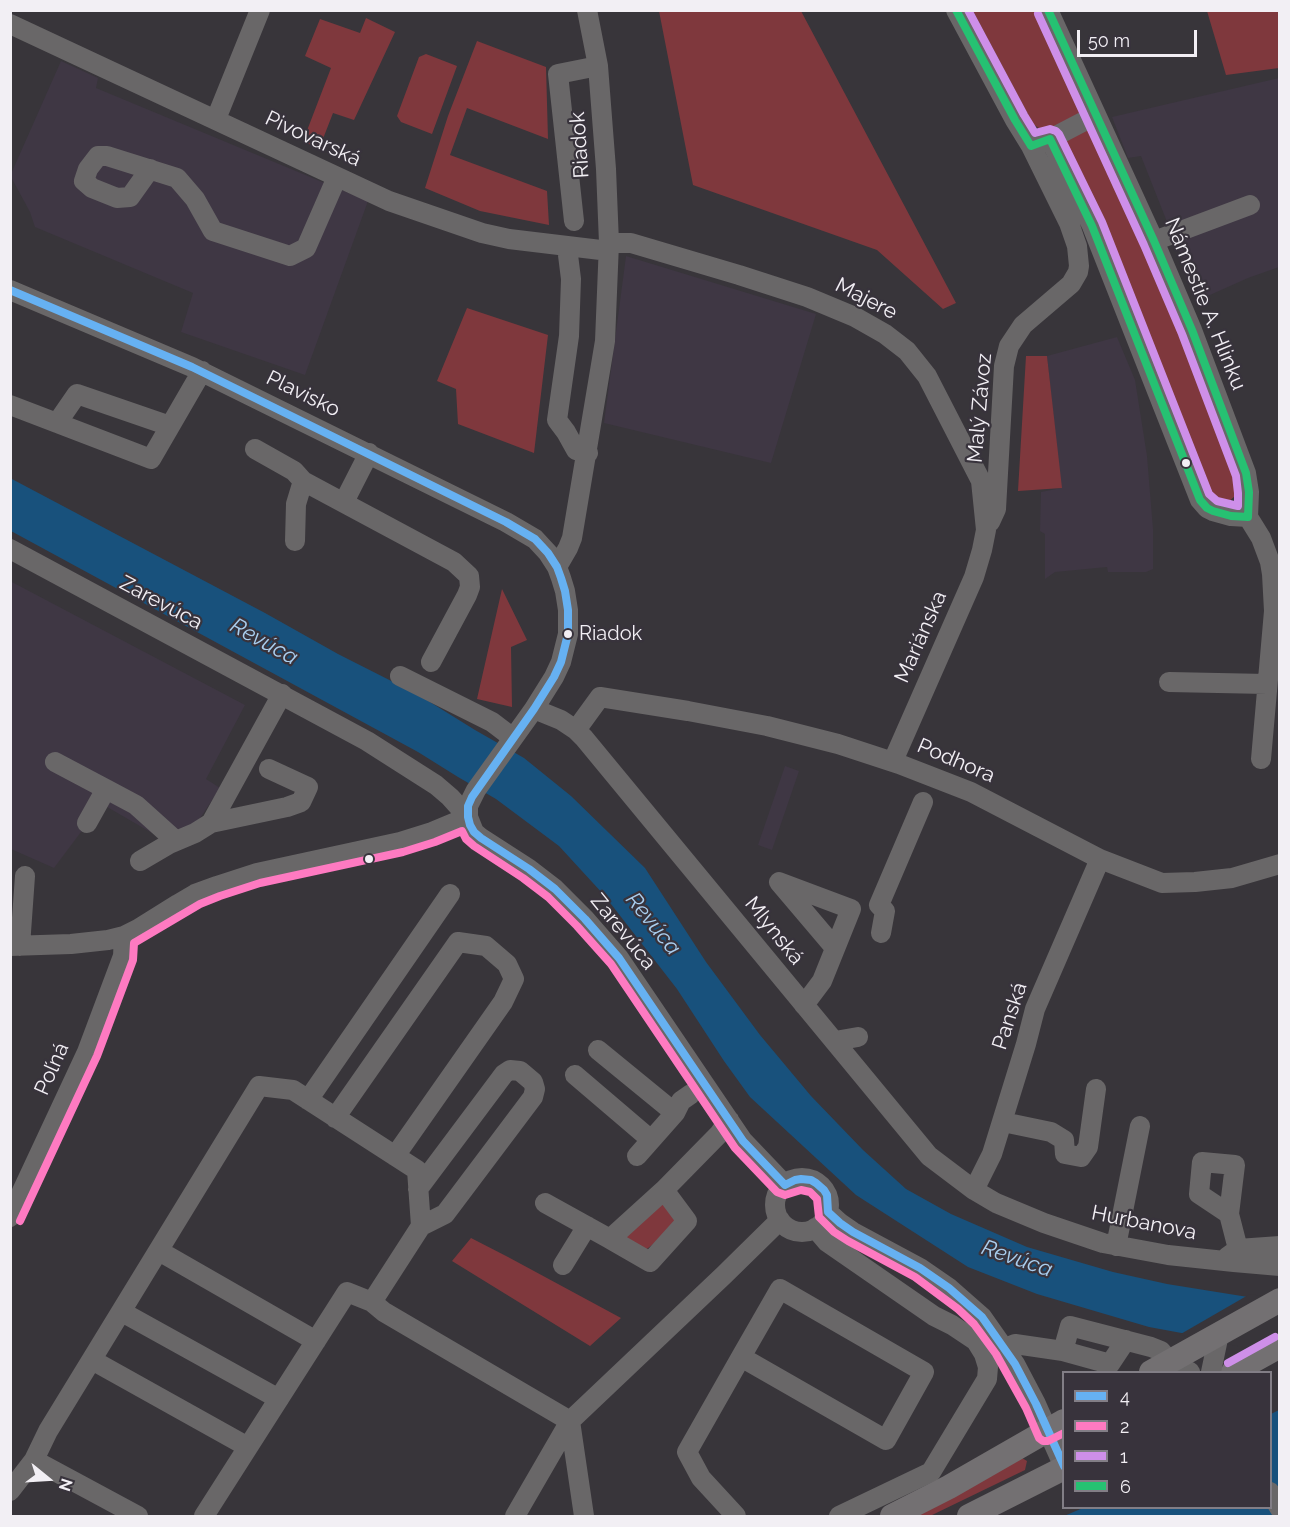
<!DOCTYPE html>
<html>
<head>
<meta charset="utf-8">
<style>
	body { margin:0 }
	#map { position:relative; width:1290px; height:1527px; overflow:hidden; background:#38353a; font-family:Raleway,sans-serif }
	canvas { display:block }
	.frame { position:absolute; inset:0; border:12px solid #f2eff4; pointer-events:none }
	.legend { position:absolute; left:1062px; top:1371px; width:210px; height:138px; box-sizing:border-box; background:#38333c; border:2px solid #827e86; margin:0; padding:8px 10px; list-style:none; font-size:18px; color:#f2eff4 }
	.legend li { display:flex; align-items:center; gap:12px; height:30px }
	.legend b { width:30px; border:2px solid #827e86 }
	.north { position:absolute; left:18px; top:1449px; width:60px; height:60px; -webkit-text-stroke:4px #38333c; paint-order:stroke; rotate:108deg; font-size:16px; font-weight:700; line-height:24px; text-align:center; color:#f2eff4 }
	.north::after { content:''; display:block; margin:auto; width:21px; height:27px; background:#f2eff4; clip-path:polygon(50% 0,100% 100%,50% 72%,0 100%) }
	.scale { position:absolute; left:1077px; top:30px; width:120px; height:27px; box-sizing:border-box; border:3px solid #f2eff4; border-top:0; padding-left:8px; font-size:18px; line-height:21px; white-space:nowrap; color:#f2eff4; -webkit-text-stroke:4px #38333c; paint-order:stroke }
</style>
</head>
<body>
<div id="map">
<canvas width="1290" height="1527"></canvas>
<div class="frame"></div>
<ul class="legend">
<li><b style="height:8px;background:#66b1f2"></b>4</li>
<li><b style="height:8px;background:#fe7ac1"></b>2</li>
<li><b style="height:8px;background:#ce8fe9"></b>1</li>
<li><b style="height:8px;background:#26c172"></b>6</li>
</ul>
<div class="north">N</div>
<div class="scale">50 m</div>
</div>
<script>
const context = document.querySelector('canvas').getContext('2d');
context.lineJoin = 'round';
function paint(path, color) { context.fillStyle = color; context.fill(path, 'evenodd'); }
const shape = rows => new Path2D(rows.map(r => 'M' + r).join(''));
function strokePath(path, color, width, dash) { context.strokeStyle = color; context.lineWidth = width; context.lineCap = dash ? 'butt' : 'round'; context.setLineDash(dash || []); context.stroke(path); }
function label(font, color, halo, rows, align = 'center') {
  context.font = font + ' Raleway,sans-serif'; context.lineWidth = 4.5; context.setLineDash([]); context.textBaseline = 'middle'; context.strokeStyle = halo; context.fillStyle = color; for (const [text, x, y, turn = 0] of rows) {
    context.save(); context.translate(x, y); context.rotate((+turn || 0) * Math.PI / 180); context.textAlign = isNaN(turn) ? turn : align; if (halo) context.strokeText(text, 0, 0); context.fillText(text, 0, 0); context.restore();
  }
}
paint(shape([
	[61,61,98,78,96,88,368,201,305,375,181,332,193,293,35,227,30,212,11,177,11,174],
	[1279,78,1279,267,1248,278,1201,299,1173,237,1141,156,1128,158,1112,117],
	[626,256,816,314,771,463,604,423],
	[1117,337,1135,380,1147,456,1153,529,1153,569,1146,572,1108,572,1107,567,1055,572,1045,579,1045,534,1040,531,1041,492,1061,488,1047,356],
	[10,581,245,705,206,779,220,788,193,829,152,833,102,804,54,868,11,849],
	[785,766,799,771,772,850,758,845]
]), '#3f3744');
paint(shape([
	[659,11,801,11,956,303,943,309,877,250,693,185],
	[973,11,1034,11,1089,122,1234,464,1238,484,1235,496,1227,503,1217,503,1207,496,1082,185,1058,129,1044,132,1033,124],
	[1207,11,1279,11,1279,68,1226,75],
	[366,18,395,32,354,120,333,113,319,149,303,141,331,68,305,56,320,19,360,33],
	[477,41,546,67,548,139,467,108,450,155,547,191,549,225,480,211,425,188,448,116],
	[426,54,457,66,432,134,401,122,397,116,419,57],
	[467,308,548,335,534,453,458,424,456,389,437,381],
	[1026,356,1047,356,1062,488,1018,491],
	[502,589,527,640,511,647,512,707,477,699],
	[665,1198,683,1221,643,1252,621,1237],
	[471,1238,508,1257,621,1318,590,1346,452,1261],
	[1022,1458,1027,1461,1025,1470,930,1516,915,1516]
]), '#7f383d');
paint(shape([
	[10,478,265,613,338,654,417,694,475,730,524,758,571,796,645,868,706,962,760,1035,811,1096,863,1150,906,1189,951,1214,1027,1247,1113,1272,1167,1284,1279,1302,1279,1351,1149,1327,1037,1294,968,1267,856,1195,750,1097,724,1061,677,989,604,895,559,846,496,799,458,777,418,752,11,531],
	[1279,1410,1279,1516,1064,1516,1083,1508,1270,1508,1271,1414]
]), '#18517c');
paint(shape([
	[1250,1294,1280,1299,1280,1354,1179,1335]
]), '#38353a');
strokePath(shape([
	[956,10,1015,120,1031,146,1050,139,1092,226,1200,500,1207,508,1213,511,1231,516,1248,517,1249,492,1246,473,1192,330,1154,241,1048,10],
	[10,24,389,201,482,233,509,239,609,251],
	[216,119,260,10],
	[1050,139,1096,115],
	[150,169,130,197,117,198,92,188,84,181,88,169,98,156,107,156,177,178,195,199,213,231,290,256,306,248,337,177],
	[574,221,558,74,598,66],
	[1154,241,1250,205],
	[609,243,631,243,739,275,807,297,855,317,885,334,907,351,927,376,981,481,986,530,982,550,974,577,893,761],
	[567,247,571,279,569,336,557,420,566,432,576,450,588,453],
	[10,290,192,367,506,522,535,539,548,553,557,567,561,578,565,591,568,610,568,634,561,662,554,677,534,709,476,790,468,806,468,817],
	[10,405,151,459,202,371],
	[57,423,77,394,170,426],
	[255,449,294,471,303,481,454,562,469,576,470,587,467,595,431,662],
	[344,502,369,453],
	[1248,517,1261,538,1270,562,1272,574,1274,611,1261,759],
	[990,522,996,509,1004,366,1009,346,1023,325,1071,284,1078,272,1079,266,1077,246,1069,223,1031,146],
	[295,541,296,504,303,481],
	[10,549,367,741,436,785,450,797,468,817,474,832,481,838,529,869,555,889,585,919,619,958,743,1141,785,1185],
	[557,567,568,548,572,538,605,341,609,243,606,169,598,66,587,10],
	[400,676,492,722,513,738],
	[1169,682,1267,684],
	[534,709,561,720,576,730,584,738,929,1156,974,1190,996,1203,1044,1223,1103,1243,1168,1255,1234,1262,1280,1266],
	[576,730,600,697,688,711,767,726,838,744,899,764,971,792,1100,859,1162,883,1195,882,1232,878,1280,864],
	[55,762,106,789],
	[87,823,106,789,136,805,176,841],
	[211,823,287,807,301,802,308,787,269,769],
	[140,861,169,844,195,833,211,823,282,694],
	[881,933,885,911,879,905,923,802],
	[10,946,71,944,108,940,124,936,138,929,178,904,195,894,217,886,257,873,400,842,432,832,468,817],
	[20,946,25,876],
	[804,1005,822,981,851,909,779,882,835,948],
	[835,1041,858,1037],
	[598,1050,675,1113],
	[575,1075,650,1139],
	[308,1100,450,894],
	[335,1118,458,942,486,946,507,964,514,979,503,1002,395,1156],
	[1003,1122,1051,1132,1064,1140,1065,1154,1081,1157,1088,1147,1096,1089],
	[637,1156,675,1113,681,1101,691,1094],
	'775 1205a27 27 0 1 1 54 0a27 27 0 1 1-54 0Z',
	[418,1189,504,1074,510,1070,520,1071,533,1082,535,1089,533,1097,445,1214,421,1226],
	[664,1190,610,1239,650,1262,687,1221,664,1190,719,1134,729,1120],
	[974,1190,992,1154,1026,1044,1035,1009,1100,859],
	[545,1203,610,1239],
	[828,1212,840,1223,853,1232,920,1268,949,1288,982,1317,1015,1364,1036,1404,1064,1467],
	[1229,1214,1199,1194,1202,1162,1235,1165,1229,1214,1238,1249],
	[10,1217,87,1052,123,956,124,936],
	[815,1228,827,1242,934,1316,952,1325,976,1341,984,1354,988,1367,987,1379,931,1472,839,1516],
	[1116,1246,1140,1126],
	[159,1251,316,1341],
	[1227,1257,1238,1249,1280,1246],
	[563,1265,587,1226],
	[122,1312,279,1399],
	[1005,1348,1015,1344,1063,1351,1070,1326,1151,1347,1161,1351,1170,1362,1190,1372],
	[1063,1351,1110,1364,1126,1340],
	[92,1360,248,1447],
	[1211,1372,1219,1334],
	[570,1421,584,1516],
	[34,1460,138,1516],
	[10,1491,34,1460,48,1431,259,1086,293,1090,417,1170,421,1226,372,1302],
	[1270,1492,1280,1509],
	[204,1516,347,1292,372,1302,384,1312,570,1421],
	[515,1516,570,1421,724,1275,780,1220],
	[736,1516,701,1478,687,1452,741,1357,780,1289,924,1372,886,1440,741,1357]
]), '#696768', 20);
strokePath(shape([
	[1151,1372,1280,1300],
	[1233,1372,1280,1346],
	[892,1516,949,1487,1064,1421],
	[969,1516,1064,1468]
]), '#737072', 24);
strokePath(shape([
	[10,290,192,367,506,522,535,539,548,553,557,567,561,578,565,591,568,610,568,634,561,662,554,677,534,709,472,797,468,806,468,817,470,825,474,832,481,838,529,869,555,889,585,919,619,958,743,1141,785,1185,795,1180,801,1179,811,1180,816,1183,824,1190,827,1195,828,1212,840,1223,853,1232,920,1268,949,1288,982,1317,1015,1364,1036,1404,1064,1466]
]), '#66b1f2', 8);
strokePath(shape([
	[20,1221,97,1056,133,960,134,943,200,904,220,896,260,883,403,852,435,842,462,831,466,839,474,846,523,878,548,897,577,926,611,964,735,1148,777,1192,785,1195,801,1190,810,1192,817,1199,819,1217,834,1232,848,1241,915,1277,958,1309,974,1324,996,1354,1026,1408,1039,1438,1043,1441,1048,1441,1064,1433]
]), '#fe7ac1', 8);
strokePath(shape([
	[968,10,1024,115,1035,133,1050,129,1056,131,1059,134,1102,222,1209,494,1217,501,1238,506,1238,493,1236,476,1182,334,1144,245,1038,14],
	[1228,1363,1275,1337]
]), '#ce8fe9', 8);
strokePath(shape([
	[956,10,1015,120,1031,146,1050,139,1092,226,1200,500,1207,508,1213,511,1231,516,1248,517,1249,492,1246,473,1192,330,1154,241,1048,10]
]), '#26c172', 8);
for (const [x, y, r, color] of [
	[1186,463,5,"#f2eff4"],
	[568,634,5,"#f2eff4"],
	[369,859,5,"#f2eff4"]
]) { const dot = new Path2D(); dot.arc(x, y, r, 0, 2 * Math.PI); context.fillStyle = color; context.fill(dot); strokePath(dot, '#38333c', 2); }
label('20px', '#f2eff4', '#38333c', [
	["Riadok",579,634]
], 'left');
label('21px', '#f2eff4', '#38333c', [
	["Pivovarská",313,139,25],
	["Riadok",580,145,-94],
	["Majere",866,299,27],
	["Námestie A. Hlinku",1205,304,68],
	["Plavisko",303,394,26],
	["Malý Závoz",980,408,-85],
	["Zarevúca",161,603,28],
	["Mariánska",921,637,-66],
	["Podhora",956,761,23],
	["Mlynská",774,931,51],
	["Zarevúca",623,932,51],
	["Panská",1010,1016,-72],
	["Poľná",52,1069,-66],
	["Hurbanova",1144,1223,11]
]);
label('italic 22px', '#a9ceef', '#38333c', [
	["Revúca",264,642,29],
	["Revúca",653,924,51],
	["Revúca",1017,1259,19]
]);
</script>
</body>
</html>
